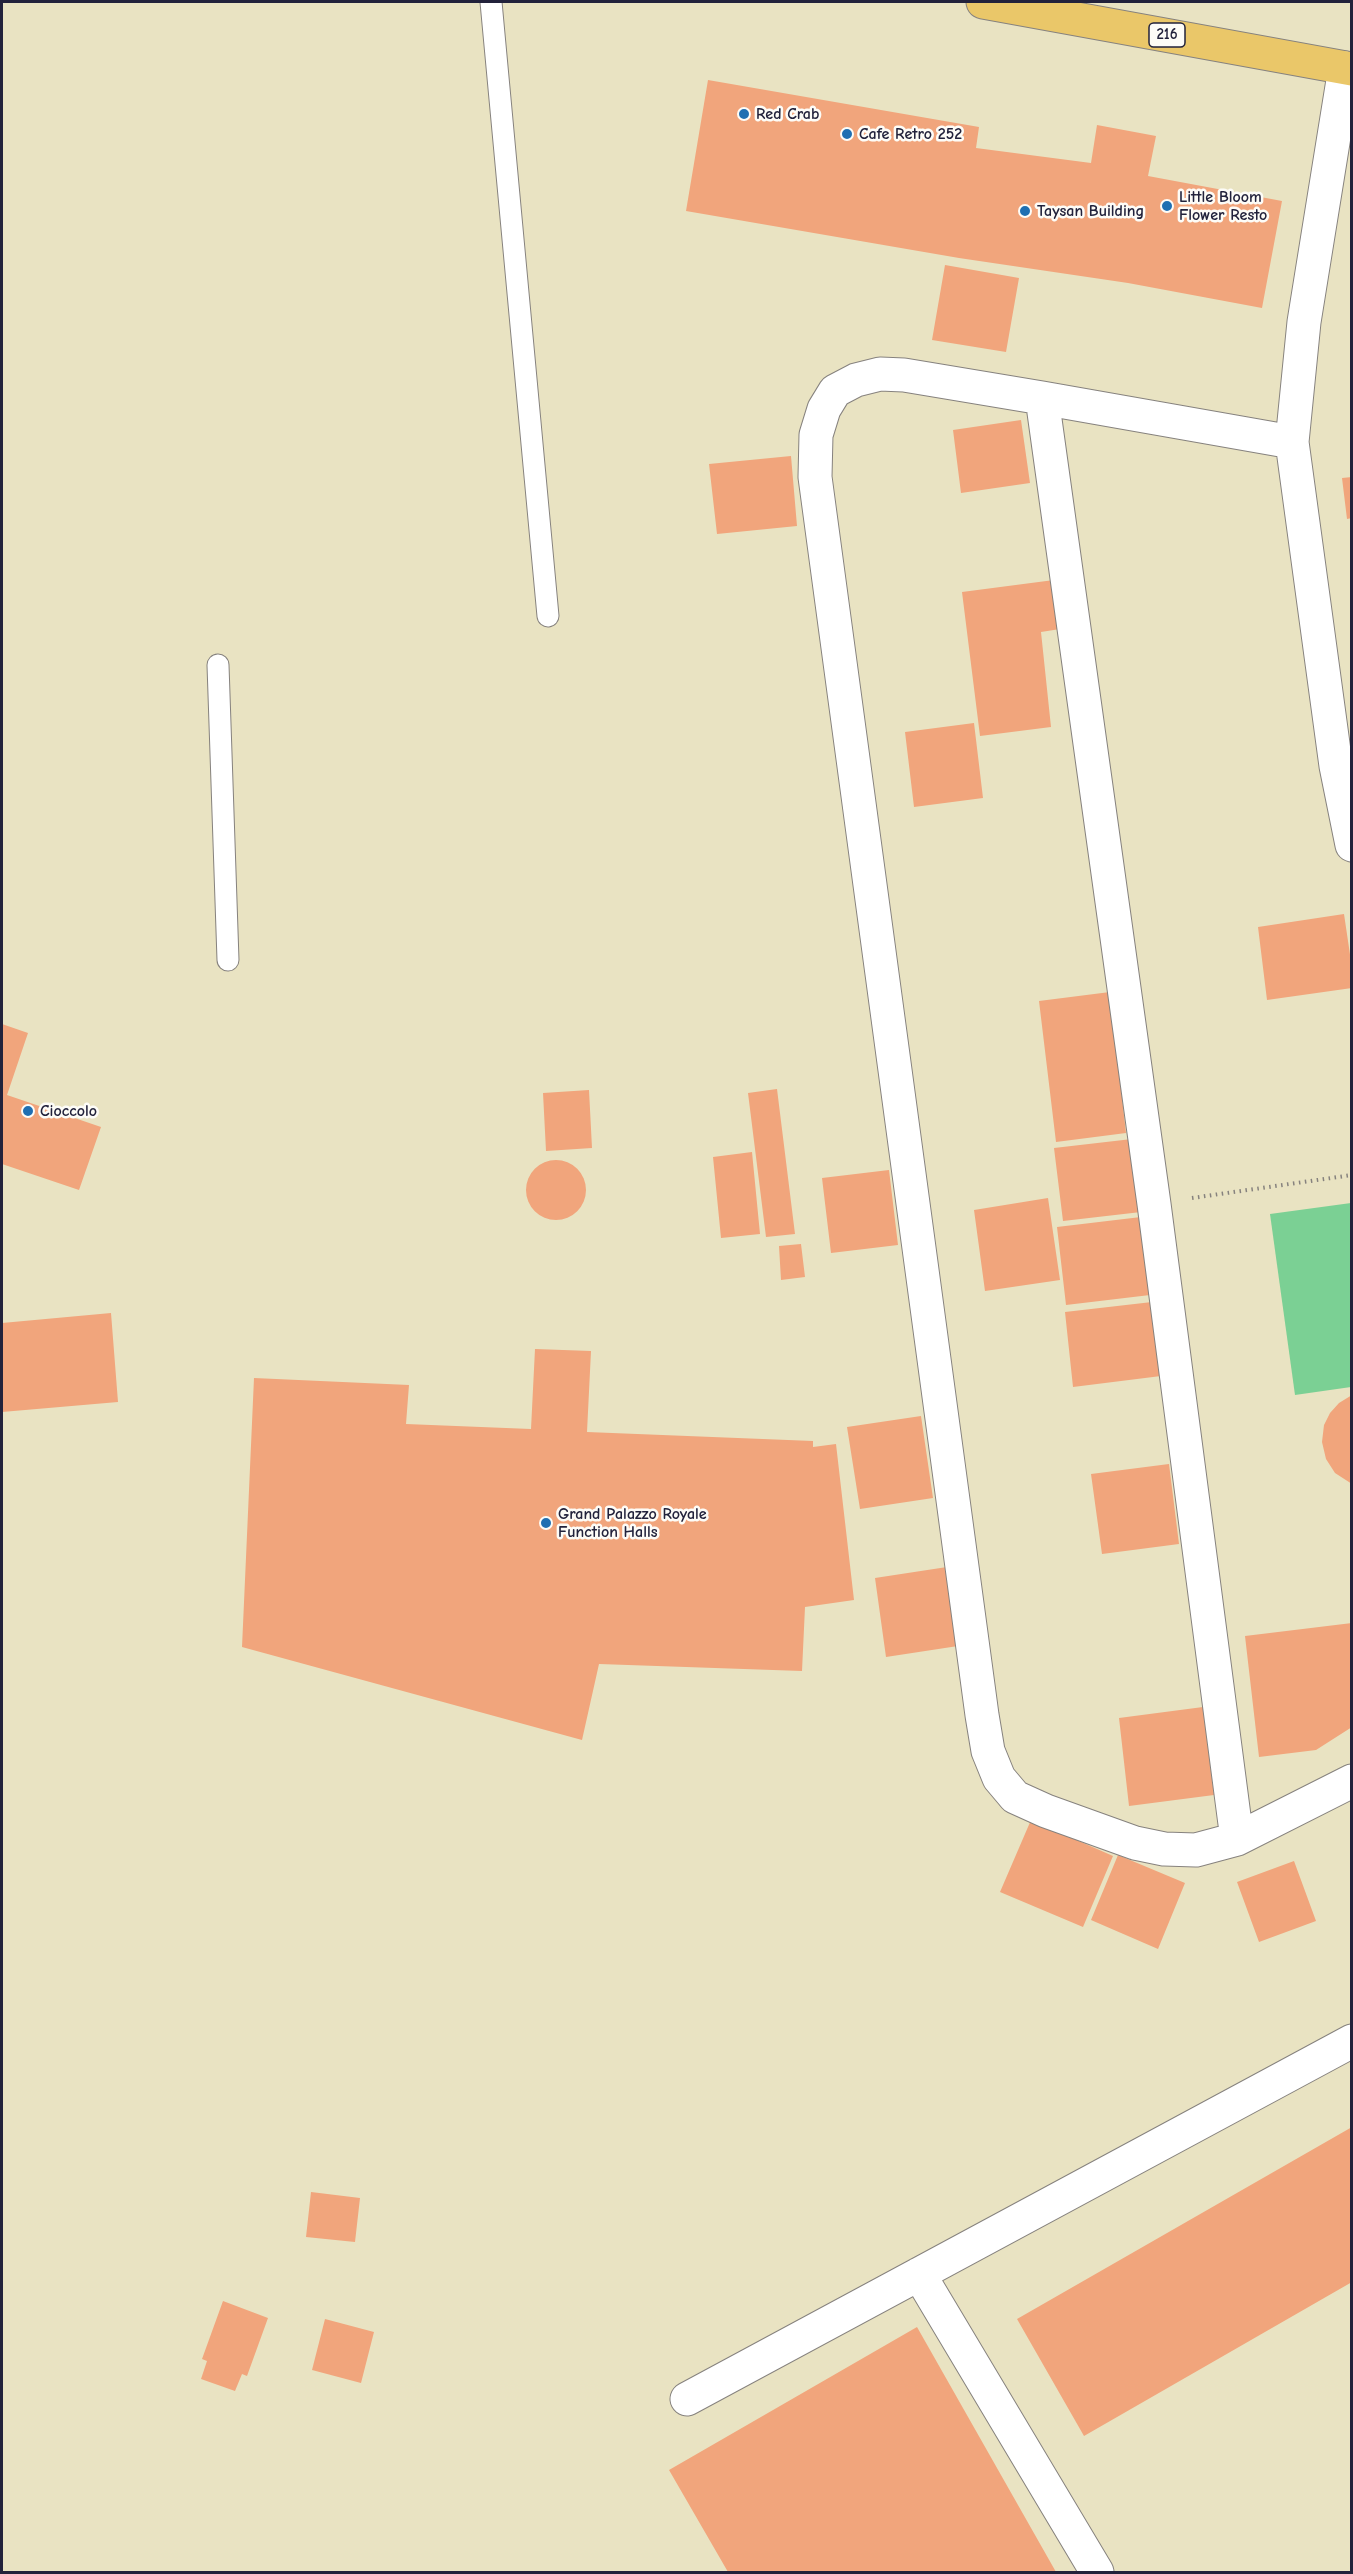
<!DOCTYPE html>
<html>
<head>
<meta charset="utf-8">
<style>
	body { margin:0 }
	#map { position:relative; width:1353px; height:2574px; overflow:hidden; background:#e9e3c2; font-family:"Comic Neue",sans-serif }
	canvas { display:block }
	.frame { position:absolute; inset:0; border:3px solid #22223b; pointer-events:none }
</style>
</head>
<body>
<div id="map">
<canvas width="1353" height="2574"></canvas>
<div class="frame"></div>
</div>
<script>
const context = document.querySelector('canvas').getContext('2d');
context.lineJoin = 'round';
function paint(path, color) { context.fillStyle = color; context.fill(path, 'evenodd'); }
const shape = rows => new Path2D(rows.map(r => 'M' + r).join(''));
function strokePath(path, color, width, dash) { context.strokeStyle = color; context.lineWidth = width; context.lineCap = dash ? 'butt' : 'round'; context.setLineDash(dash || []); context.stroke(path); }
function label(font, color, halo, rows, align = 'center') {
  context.font = font + ' "Comic Neue",sans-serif'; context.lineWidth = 5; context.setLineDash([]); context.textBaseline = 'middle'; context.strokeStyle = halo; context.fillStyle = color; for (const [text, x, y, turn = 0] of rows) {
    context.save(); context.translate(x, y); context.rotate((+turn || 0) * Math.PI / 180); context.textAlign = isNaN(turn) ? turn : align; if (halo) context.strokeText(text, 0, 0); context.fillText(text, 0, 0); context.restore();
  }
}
paint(shape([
	[1351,1203,1351,1387,1295,1395,1270,1214]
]), '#7bd094');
paint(shape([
	[708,80,979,127,976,148,1091,163,1097,125,1156,136,1148,176,1282,201,1262,308,1128,283,959,258,686,211],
	[945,265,1019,278,1006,352,932,340],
	[1021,420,1030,483,961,493,953,430],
	[791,456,797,526,717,534,709,464],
	[1352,477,1352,518,1347,519,1342,478],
	[1054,580,1060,629,1041,632,1051,727,980,736,962,592],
	[974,723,983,798,914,807,905,732],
	[1344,914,1352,968,1352,988,1267,1000,1258,927],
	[1110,992,1126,1133,1056,1142,1039,1001],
	[2,1024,28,1033,7,1095,101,1127,79,1190,2,1164],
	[777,1089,795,1234,766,1237,748,1093],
	[589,1090,592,1148,546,1151,543,1093],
	[1132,1139,1141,1212,1063,1221,1054,1148],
	[752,1152,760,1234,721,1238,713,1157],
	'526 1190a30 30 0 1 1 60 0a30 30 0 1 1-60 0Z',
	[889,1170,898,1245,831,1253,822,1178],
	[1048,1198,1060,1280,985,1291,974,1210],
	[1141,1217,1150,1295,1066,1305,1057,1227],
	[801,1244,805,1277,781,1280,779,1246],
	[1152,1302,1161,1376,1073,1387,1065,1312],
	[111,1313,118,1402,2,1412,2,1323],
	[535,1349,591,1351,587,1432,813,1441,813,1447,836,1444,854,1600,805,1607,802,1671,599,1664,582,1740,242,1647,254,1378,409,1385,406,1424,531,1429],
	[1352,1395,1352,1484,1335,1473,1326,1459,1322,1442,1324,1425,1330,1413,1339,1403],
	[921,1416,933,1498,860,1509,847,1427],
	[1169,1464,1179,1544,1102,1554,1091,1474],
	[947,1567,958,1646,886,1657,875,1578],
	[1352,1623,1352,1727,1316,1750,1259,1757,1245,1636],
	[1203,1707,1214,1795,1129,1806,1119,1718],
	[1031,1820,1113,1856,1083,1927,1000,1892],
	[1118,1855,1185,1883,1158,1949,1091,1920],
	[1294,1861,1316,1921,1259,1942,1237,1882],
	[1352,2127,1352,2282,1084,2436,1017,2319],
	[311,2192,360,2198,355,2242,306,2237],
	[223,2301,268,2318,247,2376,242,2374,235,2391,201,2379,207,2361,202,2359],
	[325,2319,374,2332,361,2383,312,2370],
	[917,2327,1056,2572,728,2572,669,2470]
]), '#f1a57c');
const lane = shape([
	[491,2,548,616],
	[218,665,228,960]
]);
const street = shape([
	[1345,68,1304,322,1292,442,1336,766,1352,845],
	[1042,398,1154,1204,1237,1839],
	[1292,442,1042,398,904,375,880,374,856,380,835,391,824,409,816,435,815,477,982,1715,988,1751,999,1778,1015,1797,1046,1811,1135,1843,1164,1849,1196,1850,1237,1839,1352,1781],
	[919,2274,1097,2572],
	[687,2399,1352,2041]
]);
const primary = shape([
	[983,2,1352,69]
]);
strokePath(lane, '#86827e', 23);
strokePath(street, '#86827e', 35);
strokePath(primary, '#86827e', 35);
strokePath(shape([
	[1192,1198,1352,1175]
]), '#86827e', 4, [1.5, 4.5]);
strokePath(lane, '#fff', 21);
strokePath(street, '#fff', 33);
strokePath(primary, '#eac769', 33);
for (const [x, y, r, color] of [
	[744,114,6,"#1f6fb2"],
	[847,134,6,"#1f6fb2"],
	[1167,206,6,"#1f6fb2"],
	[1025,211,6,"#1f6fb2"],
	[28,1111,6,"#1f6fb2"],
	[546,1523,6,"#1f6fb2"]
]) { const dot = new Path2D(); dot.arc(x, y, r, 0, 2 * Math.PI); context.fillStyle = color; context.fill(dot); strokePath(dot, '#fdfcf7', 2); }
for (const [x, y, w] of [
	[1167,35,36]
]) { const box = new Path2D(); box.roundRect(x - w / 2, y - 12, w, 24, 4.5); context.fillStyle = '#fdfcf7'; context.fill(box); strokePath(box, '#22223b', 1.5); }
label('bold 15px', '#22223b', null, [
	["216",1167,35]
]);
label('bold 16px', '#22223b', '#fdfcf7', [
	["Red Crab",756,114],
	["Cafe Retro 252",859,134],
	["Little Bloom",1179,197],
	["Flower Resto",1179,215],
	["Taysan Building",1037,211],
	["Cioccolo",40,1111],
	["Grand Palazzo Royale",558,1514],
	["Function Halls",558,1532]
], 'left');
</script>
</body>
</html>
